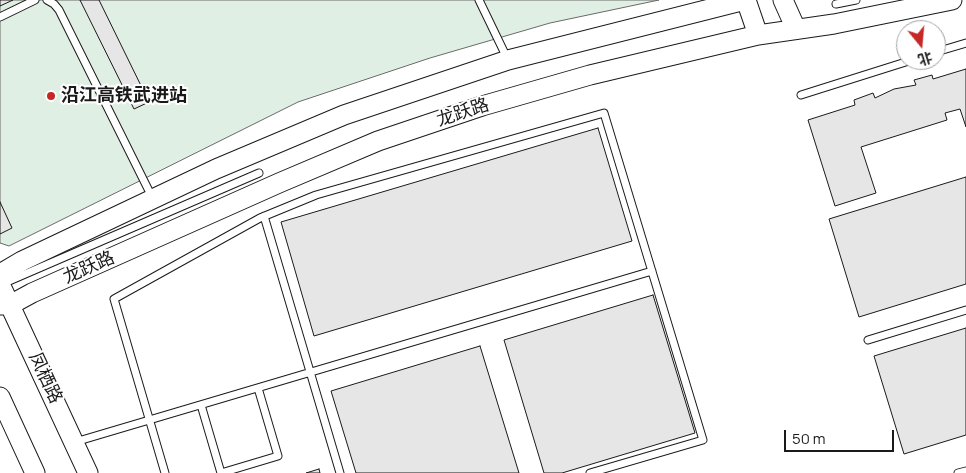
<!DOCTYPE html>
<html>
<head>
<meta charset="utf-8">
<style>
	body { margin:0 }
	#map { position:relative; width:966px; height:473px; overflow:hidden; background:#fff; font-family:Manrope,"Noto Sans SC",sans-serif }
	canvas { display:block }
	.north { position:absolute; left:896px; top:20px; width:50px; height:50px; box-sizing:border-box; background:#fff; border:1px solid #a3a3a3; border-radius:50%; rotate:163deg; font-size:14px; font-weight:700; line-height:20px; text-align:center; color:#1a1a1a }
	.north::after { content:''; display:block; margin:auto; width:18px; height:22px; background:#c62828; clip-path:polygon(50% 0,100% 100%,50% 72%,0 100%) }
	.scale { position:absolute; left:784px; top:430px; width:110px; height:22px; box-sizing:border-box; border:2px solid #1a1a1a; border-top:0; padding-left:6px; font-size:15px; line-height:18px; white-space:nowrap; color:#1a1a1a; -webkit-text-stroke:4px #fff; paint-order:stroke }
</style>
</head>
<body>
<div id="map">
<canvas width="966" height="473"></canvas>
<div class="north">北</div>
<div class="scale">50 m</div>
</div>
<script>
const context = document.querySelector('canvas').getContext('2d');
context.lineJoin = 'round';
function paint(path, color) { context.fillStyle = color; context.fill(path, 'evenodd'); }
const shape = rows => new Path2D(rows.map(r => 'M' + r).join(''));
function strokePath(path, color, width, dash) { context.strokeStyle = color; context.lineWidth = width; context.lineCap = dash ? 'butt' : 'round'; context.setLineDash(dash || []); context.stroke(path); }
function label(font, color, halo, rows, align = 'center') {
  context.font = font + ' Manrope,"Noto Sans SC",sans-serif'; context.lineWidth = 4; context.setLineDash([]); context.textBaseline = 'middle'; context.strokeStyle = halo; context.fillStyle = color; for (const [text, x, y, turn = 0] of rows) {
    context.save(); context.translate(x, y); context.rotate((+turn || 0) * Math.PI / 180); context.textAlign = isNaN(turn) ? turn : align; if (halo) context.strokeText(text, 0, 0); context.fillText(text, 0, 0); context.restore();
  }
}
const green = shape([
	[0,0,659,0,550,23,430,58,298,102,9,246,0,243,0,0]
]);
paint(green, '#e0efe3');
strokePath(green, '#6a6a6a', 1);
const building = shape([
	[0,0,13,0,0,6,0,0],
	[80,0,99,0,149,102,134,109,80,0],
	[966,69,966,127,960,109,945,113,947,120,861,147,876,193,835,206,808,120,855,105,854,100,873,93,875,98,894,89,916,85,914,80,932,75,933,79,966,69],
	[598,128,632,241,314,336,281,222,598,128],
	[966,177,966,284,859,317,829,219,966,177],
	[0,202,12,228,0,234,0,202],
	[653,295,695,433,562,473,544,473,504,340,653,295],
	[966,328,966,435,904,454,874,356,966,328],
	[480,346,519,473,356,473,331,391,480,346],
	[319,469,320,473,306,473,319,469]
]);
paint(building, '#e6e6e6');
strokePath(building, '#1a1a1a', 1);
const lane = shape([
	[47,0,54,4,59,10,153,199],
	[479,0,507,58],
	[836,4,856,0],
	[0,17,35,0],
	[936,52,966,43],
	[801,95,912,60],
	[264,216,340,473],
	[2,284,259,173],
	[868,340,966,310],
	[201,405,221,473,278,456,258,388],
	[75,442,652,271],
	[165,473,114,299,260,218,316,195,604,113,703,440,590,473],
	[958,473,966,471]
]);
const secondary = shape([
	[746,0,758,35],
	[783,0,796,29],
	[0,274,22,261,216,169,344,115,508,60,745,0],
	[0,284,88,473],
	[0,305,10,305,32,293,279,183,378,141,482,106,590,75,758,35,834,24,952,0],
	[0,397,35,473]
]);
strokePath(lane, '#1a1a1a', 9);
strokePath(secondary, '#1a1a1a', 21);
strokePath(lane, '#fff', 7);
strokePath(secondary, '#fff', 19);
for (const [x, y, r, color] of [
	[51,96,5,"#c62828"]
]) { const dot = new Path2D(); dot.arc(x, y, r, 0, 2 * Math.PI); context.fillStyle = color; context.fill(dot); strokePath(dot, '#fff', 2); }
label('bold 18px', '#1a1a1a', '#fff', [
	["沿江高铁武进站",61,96]
], 'left');
label('18px', '#1a1a1a', '#fff', [
	["龙跃路",463,113,-18],
	["龙跃路",89,268,-24],
	["凤栖路",45,378,65]
]);
</script>
</body>
</html>
